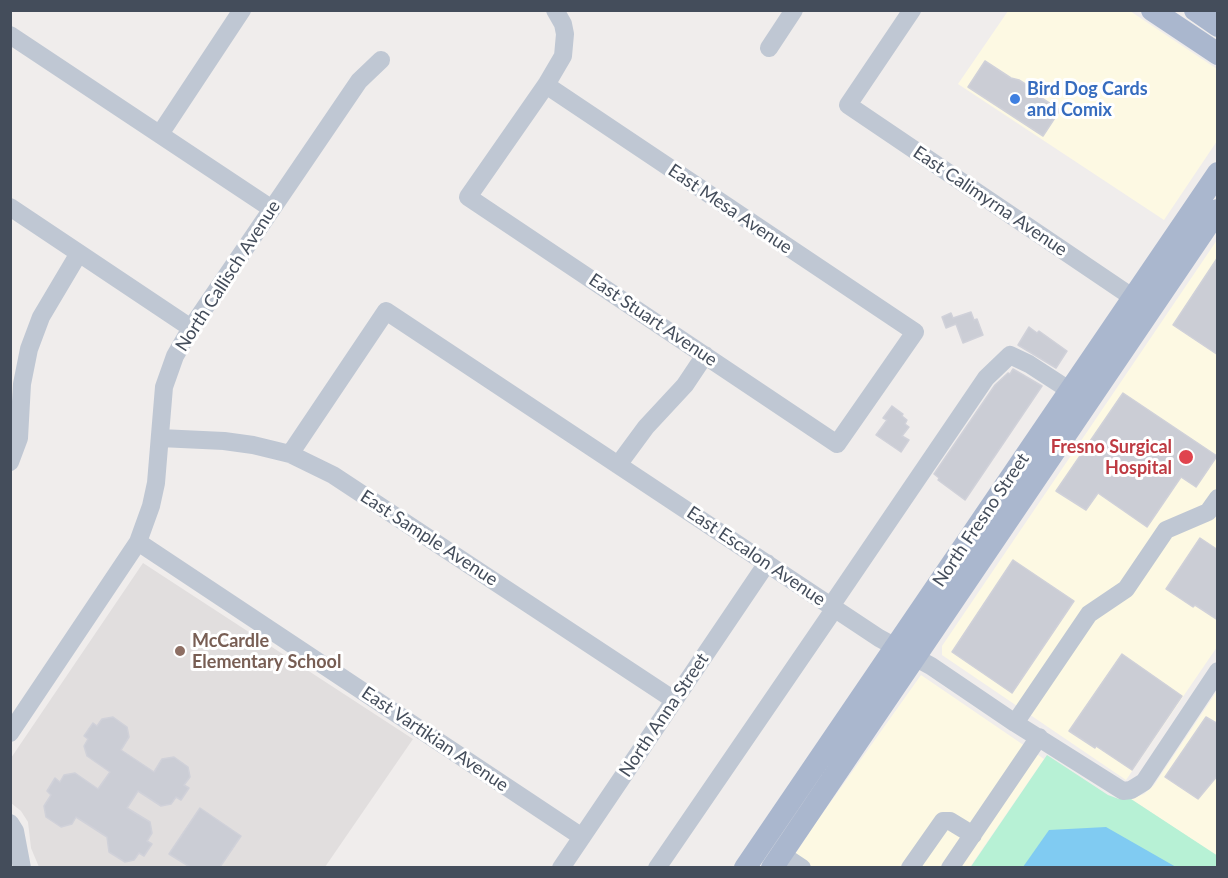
<!DOCTYPE html>
<html>
<head>
<meta charset="utf-8">
<style>
	body { margin:0 }
	#map { position:relative; width:1228px; height:878px; overflow:hidden; background:#f0edec; font-family:Lato,sans-serif }
	canvas { display:block }
	.frame { position:absolute; inset:0; border:12px solid #444d5b; pointer-events:none }
</style>
</head>
<body>
<div id="map">
<canvas width="1228" height="878"></canvas>
<div class="frame"></div>
</div>
<script>
const context = document.querySelector('canvas').getContext('2d');
context.lineJoin = 'round';
function paint(path, color) { context.fillStyle = color; context.fill(path, 'evenodd'); }
const shape = rows => new Path2D(rows.map(r => 'M' + r).join(''));
function strokePath(path, color, width, dash) { context.strokeStyle = color; context.lineWidth = width; context.lineCap = dash ? 'butt' : 'round'; context.setLineDash(dash || []); context.stroke(path); }
function label(font, color, halo, rows, align = 'center') {
  context.font = font + ' Lato,sans-serif'; context.lineWidth = 6; context.setLineDash([]); context.textBaseline = 'middle'; context.strokeStyle = halo; context.fillStyle = color; for (const [text, x, y, turn = 0] of rows) {
    context.save(); context.translate(x, y); context.rotate((+turn || 0) * Math.PI / 180); context.textAlign = isNaN(turn) ? turn : align; if (halo) context.strokeText(text, 0, 0); context.fillText(text, 0, 0); context.restore();
  }
}
paint(shape([
	[1008,11,1130,11,1217,69,1217,141,1164,220,958,84],
	[1217,240,1217,647,1126,780,942,655,942,646],
	[921,675,1044,759,970,867,786,868,815,824],
	[1217,691,1217,856,1131,799,1144,794,1154,785]
]), '#fdf9e3');
paint(shape([
	[143,563,413,739,325,867,39,867,31,848,28,822,21,811,11,803,11,758]
]), '#e1dede');
paint(shape([
	[1047,755,1108,795,1119,799,1131,799,1218,856,1217,868,970,868]
]), '#b7f1d5');
paint(shape([
	[1106,827,1176,867,1023,867,1049,830]
]), '#80cbf2');
const building = shape([
	[985,61,1011,78,1019,80,1030,87,1035,92,1034,93,1060,110,1043,136,968,87,985,61],
	[1218,257,1218,355,1173,325,1218,257],
	[971,312,974,320,977,319,983,335,963,343,956,324,946,328,942,317,951,313,953,318,971,312],
	[1029,327,1037,333,1039,331,1067,351,1056,368,1018,345,1029,327],
	[1013,369,1042,386,965,500,938,480,939,478,934,474,995,385,1008,373,1010,374,1013,369],
	[1123,393,1217,456,1196,487,1181,477,1147,527,1098,493,1086,510,1056,491,1123,393],
	[892,406,903,414,902,416,907,420,905,424,909,427,902,436,909,440,901,452,876,435,887,420,883,418,892,406],
	[1200,538,1218,550,1218,620,1195,605,1193,607,1166,589,1200,538],
	[1013,560,1074,601,1012,693,952,652,1013,560],
	[1122,654,1182,696,1132,770,1096,746,1095,748,1069,731,1122,654],
	[113,717,127,727,129,737,121,750,154,772,162,759,174,757,188,767,190,777,184,785,189,788,181,800,176,797,171,804,161,806,138,791,127,808,150,822,152,833,147,841,152,844,144,856,139,853,134,860,125,862,109,852,107,837,76,817,72,824,61,827,46,817,44,806,51,795,47,791,55,778,60,782,64,775,75,773,98,789,110,772,87,756,84,746,88,739,84,736,93,723,97,726,102,719,113,717],
	[1206,717,1218,724,1218,775,1198,799,1165,777,1206,717],
	[200,808,241,836,220,867,190,867,169,854,200,808]
]);
paint(building, '#cbcdd5');
strokePath(building, '#d0d1d9', 1.5);
strokePath(shape([
	[912,10,848,105,1132,297],
	[10,35,272,209],
	[769,48,794,10],
	[546,85,915,332,837,444,468,197,546,85,563,56,565,34,563,24,555,10],
	[160,134,242,10],
	[10,207,191,328],
	[160,438,224,441,253,445,290,454,333,475,674,700],
	[290,454,386,311,879,638,931,666,1015,723,1123,791,1131,790,1144,782,1218,671],
	[10,462,19,438,22,384,29,349,41,317,79,253],
	[618,465,646,427,685,385,705,355],
	[138,542,582,837],
	[831,606,986,378,1010,355,1029,364,1069,390],
	[1015,723,1089,614,1126,589,1166,530,1208,512,1218,498],
	[10,733,138,542,151,506,156,483,164,387,175,356,191,328,359,81,381,60],
	[10,823,15,831,22,868],
	[781,854,802,868],
	[561,868,767,563],
	[657,868,835,608],
	[910,868,943,821,950,821,973,835],
	[950,868,1039,737]
]), '#bfc7d3', 18);
strokePath(shape([
	[1152,10,1218,54],
	[1195,10,1218,26],
	[745,868,1218,173],
	[772,868,1218,210]
]), '#aab7ce', 22);
for (const [x, y, r, color] of [
	[1015,99,6,"#3f7fe0"],
	[1186,457,8,"#e0444e"],
	[180,651,6,"#8d6e63"]
]) { const dot = new Path2D(); dot.arc(x, y, r, 0, 2 * Math.PI); context.fillStyle = color; context.fill(dot); strokePath(dot, '#fff', 2); }
label('bold 18px', '#366cbe', '#fff', [
	["Bird Dog Cards",1027,89],
	["and Comix",1027,110]
], 'left');
label('18px', '#444d5b', '#fff', [
	["East Calimyrna Avenue",990,201,34],
	["East Mesa Avenue",730,209,34],
	["North Callisch Avenue",228,276,-57],
	["East Stuart Avenue",653,320,34],
	["North Fresno Street",981,520,-56],
	["East Sample Avenue",429,538,33],
	["East Escalon Avenue",756,556,34],
	["North Anna Street",664,715,-56],
	["East Vartikian Avenue",435,739,34]
]);
label('bold 18px', '#be3a42', '#fff', [
	["Fresno Surgical",1172,447],
	["Hospital",1172,468]
], 'right');
label('bold 18px', '#785e54', '#fff', [
	["McCardle",192,641],
	["Elementary School",192,662]
], 'left');
</script>
</body>
</html>
